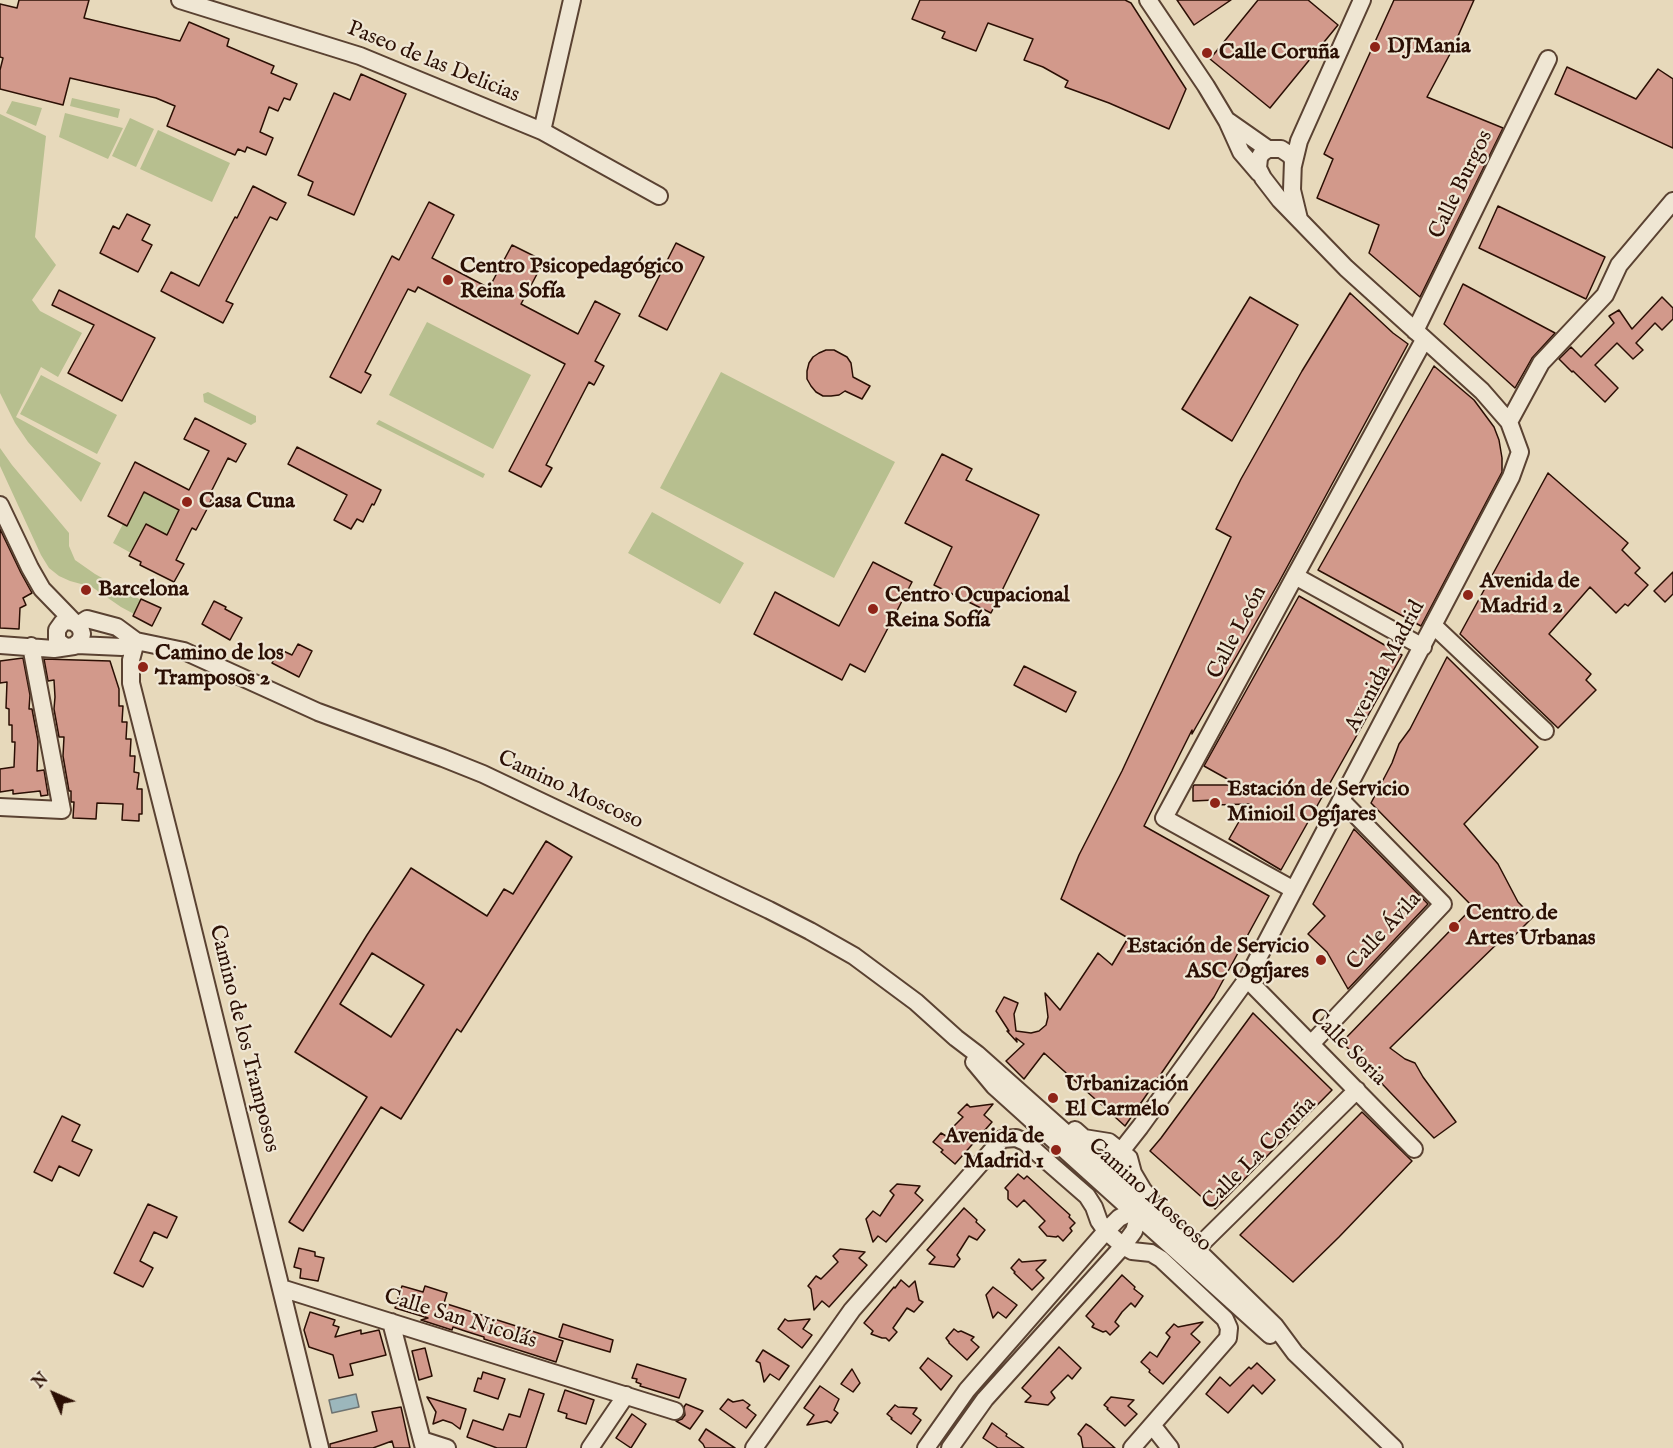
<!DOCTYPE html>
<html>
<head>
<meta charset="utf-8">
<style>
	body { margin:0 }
	#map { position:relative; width:1673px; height:1448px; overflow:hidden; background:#e7d9bb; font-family:"IM FELL English",serif }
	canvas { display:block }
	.north { position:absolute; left:24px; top:1364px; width:60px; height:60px; -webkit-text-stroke:4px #efe6d3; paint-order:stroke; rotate:315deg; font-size:16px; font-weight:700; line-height:24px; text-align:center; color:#2b0f04 }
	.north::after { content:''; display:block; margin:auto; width:21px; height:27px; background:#2b0f04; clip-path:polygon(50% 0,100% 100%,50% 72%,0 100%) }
</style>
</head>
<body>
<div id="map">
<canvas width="1673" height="1448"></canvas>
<div class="north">N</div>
</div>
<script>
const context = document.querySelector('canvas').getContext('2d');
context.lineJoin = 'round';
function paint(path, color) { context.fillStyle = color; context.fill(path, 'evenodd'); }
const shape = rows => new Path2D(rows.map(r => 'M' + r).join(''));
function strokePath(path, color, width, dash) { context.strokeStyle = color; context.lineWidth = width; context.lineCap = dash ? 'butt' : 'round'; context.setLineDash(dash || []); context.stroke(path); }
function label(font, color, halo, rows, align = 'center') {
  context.font = font + ' "IM FELL English",serif'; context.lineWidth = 4.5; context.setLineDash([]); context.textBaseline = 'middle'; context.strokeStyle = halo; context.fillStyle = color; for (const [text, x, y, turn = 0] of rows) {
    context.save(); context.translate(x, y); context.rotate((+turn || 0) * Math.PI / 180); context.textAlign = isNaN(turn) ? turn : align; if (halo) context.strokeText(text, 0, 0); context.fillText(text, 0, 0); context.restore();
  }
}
paint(shape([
	[72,98,120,109,118,118,70,106],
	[12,101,42,108,36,126,6,113],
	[65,113,123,128,108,159,59,137],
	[0,114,46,136,35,237,56,265,32,300,40,311,82,333,58,377,41,367,16,417,101,463,81,502,28,442,15,423,0,393],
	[130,118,154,129,136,167,112,156],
	[158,130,230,163,212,202,140,169],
	[427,322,531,375,493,449,389,395],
	[721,372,895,462,834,578,660,488],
	[41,375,117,415,97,454,20,414],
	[208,392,256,416,256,422,251,425,204,402,203,394],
	[379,420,485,474,483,478,376,424],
	[0,448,12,465,69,533,69,546,75,560,95,574,141,600,134,614,121,607,92,587,70,581,59,576,49,568,41,555,0,466],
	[144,492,179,510,167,535,149,526,140,535,131,553,113,543,123,524,127,525],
	[652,512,744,563,720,604,628,553]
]), '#b7bf8f');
const water = shape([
	[356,1394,359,1407,332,1413,329,1400,356,1394]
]);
paint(water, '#9cb7bc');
strokePath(water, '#6f7472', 1.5);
const building = shape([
	[19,0,89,0,84,18,180,41,189,22,229,39,227,46,274,66,271,73,297,84,290,100,284,98,278,111,269,107,260,132,273,138,266,155,247,147,245,152,238,149,235,155,167,126,175,106,156,98,70,78,63,105,0,89,0,70,3,58,0,57,0,4,17,8,19,0],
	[920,0,1125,0,1131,3,1186,89,1169,129,1109,103,1065,87,1068,81,1043,67,1024,60,1033,39,988,23,976,51,942,38,945,32,912,19,920,0],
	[1177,0,1231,0,1194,25,1177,0],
	[1258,0,1308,0,1338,25,1270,108,1210,59,1258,0],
	[1394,0,1474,0,1450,54,1427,97,1503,128,1420,297,1369,253,1379,225,1317,198,1333,159,1324,154,1394,0],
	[1567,67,1636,99,1658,69,1673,79,1673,148,1555,94,1567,67],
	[361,74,406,94,354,215,308,195,313,182,298,175,334,93,350,100,361,74],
	[253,186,286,203,277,220,270,217,226,301,233,304,223,323,161,291,171,272,199,286,235,217,237,218,253,186],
	[429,202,454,215,432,258,489,288,512,245,544,261,521,304,578,334,595,301,620,314,595,361,604,366,594,385,589,382,546,465,552,468,541,487,509,471,565,364,418,287,415,292,408,289,365,372,371,375,361,393,330,377,392,256,399,260,429,202],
	[1498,206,1605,257,1586,299,1479,248,1498,206],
	[127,214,150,225,142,240,152,245,138,272,100,253,113,226,119,229,127,214],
	[676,243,704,257,667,330,639,316,676,243],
	[1463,284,1555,333,1532,358,1515,388,1444,324,1463,284],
	[59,290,155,338,122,401,68,373,94,325,52,305,59,290],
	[1350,293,1393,333,1408,344,1279,582,1192,734,1192,730,1144,826,1269,896,1214,997,1125,1126,1044,1053,1024,1079,1006,1061,1024,1044,1016,1038,1017,1042,1007,1031,1009,1031,996,1011,1004,997,1018,1003,1014,1014,1016,1031,1031,1033,1039,1031,1046,1025,1048,1017,1045,993,1060,1010,1098,953,1112,965,1128,938,1061,899,1079,855,1122,771,1231,537,1216,529,1241,479,1302,371,1350,293],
	[1250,297,1298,325,1232,441,1182,409,1250,297],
	[1662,297,1673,308,1673,319,1662,330,1655,323,1636,343,1643,350,1633,359,1617,343,1595,365,1618,388,1605,402,1573,371,1572,372,1559,359,1571,347,1581,357,1614,323,1609,316,1619,310,1632,329,1662,297],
	[826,350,834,350,847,357,851,363,853,377,870,386,862,399,845,391,839,395,831,396,823,396,816,392,811,386,807,379,807,371,809,363,813,357,819,353,826,350],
	[1434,366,1474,400,1494,427,1499,440,1502,458,1502,472,1421,626,1318,570,1434,366],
	[195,418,246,444,236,462,228,458,211,492,214,494,206,511,196,530,192,528,176,560,184,564,174,582,140,565,141,562,129,556,146,524,167,535,179,510,144,492,127,526,108,516,135,462,189,490,209,451,184,439,195,418],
	[297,447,381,490,374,505,372,504,363,522,357,519,351,529,334,520,347,495,288,464,297,447],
	[942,454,972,469,966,480,1039,515,991,613,934,585,952,547,905,523,942,454],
	[1548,473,1628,543,1622,550,1640,568,1635,573,1648,585,1628,606,1625,604,1616,613,1590,587,1549,634,1591,674,1586,680,1596,690,1558,728,1460,634,1548,473],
	[0,529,21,573,32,593,23,598,26,605,20,608,19,629,0,628,0,529],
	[873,562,912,582,865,672,850,664,842,680,754,634,775,592,839,626,873,562],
	[1673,572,1673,594,1665,602,1654,591,1673,572],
	[1299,596,1402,655,1281,870,1229,839,1249,804,1214,805,1214,800,1193,801,1193,787,1194,785,1238,785,1204,766,1299,596],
	[141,599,161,608,152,626,133,616,141,599],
	[214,601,226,607,225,609,242,618,230,640,202,624,214,601],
	[298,644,312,651,299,677,272,663,279,649,292,655,298,644],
	[1447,657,1538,747,1464,824,1498,864,1518,902,1533,917,1508,942,1504,937,1390,1048,1405,1059,1415,1063,1423,1077,1456,1122,1434,1138,1342,1042,1473,907,1371,803,1392,763,1399,744,1410,729,1447,657],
	[23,658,30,695,29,709,32,709,38,741,37,771,44,770,48,795,41,796,40,791,13,794,13,790,0,792,0,769,14,767,15,742,12,742,12,725,9,725,9,709,6,708,7,682,0,683,0,661,23,658],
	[44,659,110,661,119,689,119,706,123,706,122,722,127,722,126,739,131,739,130,756,135,756,134,772,139,773,137,789,142,789,142,814,139,814,139,821,122,820,123,804,97,803,96,819,73,818,74,802,71,802,71,791,69,791,63,756,64,737,59,737,54,709,55,697,54,680,48,681,44,659],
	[1024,666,1076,692,1066,712,1014,685,1024,666],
	[1354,829,1428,904,1348,989,1327,952,1308,934,1325,916,1313,904,1354,829],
	[546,841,572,857,461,1032,457,1029,401,1119,381,1107,303,1231,289,1222,367,1097,295,1052,367,935,411,868,487,916,504,889,513,894,546,841],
	[372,953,424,985,391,1037,340,1004,372,953],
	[1253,1013,1332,1090,1215,1209,1150,1151,1161,1138,1253,1013],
	[967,1104,970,1107,993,1104,984,1115,992,1122,955,1164,941,1152,943,1150,933,1142,941,1133,946,1136,952,1128,963,1117,958,1113,967,1104],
	[1362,1112,1412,1161,1339,1237,1293,1282,1240,1235,1362,1112],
	[62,1116,80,1125,72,1141,92,1150,79,1176,59,1166,52,1181,34,1172,62,1116],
	[1018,1174,1024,1179,1027,1176,1070,1215,1069,1217,1075,1223,1070,1228,1072,1231,1063,1241,1058,1236,1056,1237,1047,1236,1039,1227,1045,1221,1024,1200,1017,1207,1008,1199,1008,1191,1005,1188,1018,1174],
	[897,1184,920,1186,915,1193,923,1200,886,1242,878,1236,873,1242,866,1219,873,1211,880,1216,894,1195,890,1191,897,1184],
	[148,1204,177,1217,167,1238,154,1232,140,1261,153,1268,143,1287,114,1273,148,1204],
	[964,1208,977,1220,976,1222,985,1230,977,1240,969,1236,957,1255,960,1259,954,1267,929,1264,935,1257,927,1250,964,1208],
	[299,1248,315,1252,315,1256,324,1258,318,1281,300,1278,301,1269,294,1267,299,1248],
	[840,1249,865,1252,859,1258,867,1265,829,1307,822,1301,814,1310,811,1289,808,1286,816,1276,821,1279,838,1262,833,1256,840,1249],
	[1019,1259,1022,1262,1046,1260,1036,1270,1044,1278,1032,1290,1014,1273,1015,1272,1011,1268,1019,1259],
	[1122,1275,1135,1287,1134,1289,1143,1296,1135,1307,1131,1303,1122,1312,1115,1322,1119,1326,1110,1335,1106,1331,1103,1332,1092,1327,1094,1324,1086,1316,1122,1275],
	[901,1280,909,1287,915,1281,919,1300,923,1302,914,1312,907,1308,893,1328,897,1332,889,1341,886,1338,882,1338,871,1334,873,1331,864,1323,894,1287,895,1288,901,1280],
	[402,1286,423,1292,425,1286,447,1293,444,1303,563,1341,556,1362,484,1339,484,1337,468,1332,453,1327,452,1330,421,1320,428,1318,395,1308,402,1286],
	[993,1287,1017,1305,1006,1318,998,1312,993,1318,986,1295,993,1287],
	[310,1312,335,1320,333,1325,339,1327,335,1337,361,1330,361,1334,379,1330,386,1355,350,1364,353,1375,339,1378,333,1355,309,1347,304,1330,310,1312],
	[785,1319,788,1321,810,1319,803,1329,812,1335,802,1348,778,1329,785,1319],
	[1203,1322,1191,1334,1200,1342,1163,1384,1149,1372,1150,1370,1141,1362,1150,1352,1157,1357,1170,1337,1166,1333,1174,1324,1178,1327,1203,1322],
	[563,1324,613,1340,610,1352,559,1337,563,1324],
	[954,1329,958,1332,961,1331,974,1337,971,1340,979,1347,967,1360,949,1343,949,1342,946,1338,954,1329],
	[1059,1347,1081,1368,1072,1379,1068,1375,1051,1392,1055,1398,1048,1405,1025,1402,1031,1396,1022,1388,1059,1347],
	[425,1348,432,1376,419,1380,412,1351,425,1348],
	[763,1350,789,1366,779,1380,770,1374,764,1382,760,1363,756,1361,763,1350],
	[928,1358,952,1376,941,1390,920,1368,928,1358],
	[1257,1363,1275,1380,1262,1394,1253,1385,1228,1413,1206,1394,1220,1377,1230,1386,1249,1367,1251,1369,1257,1363],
	[637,1364,686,1379,679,1398,640,1386,641,1384,636,1382,637,1379,632,1378,637,1364],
	[852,1369,860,1383,853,1392,841,1384,852,1369],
	[483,1372,505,1379,498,1399,474,1391,478,1378,481,1379,483,1372],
	[820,1386,839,1399,834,1410,838,1413,831,1423,827,1421,807,1425,814,1415,804,1408,820,1386],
	[529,1389,544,1394,526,1448,497,1448,467,1437,473,1420,503,1430,509,1414,520,1417,529,1389],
	[565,1390,594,1400,586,1424,566,1418,567,1414,558,1411,565,1390],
	[427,1397,466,1409,460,1429,452,1423,443,1420,433,1424,436,1412,427,1397],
	[1111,1397,1134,1400,1128,1406,1137,1414,1125,1426,1107,1409,1108,1408,1104,1405,1111,1397],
	[728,1399,733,1402,743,1400,750,1405,747,1408,756,1415,746,1428,720,1409,728,1399],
	[686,1404,703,1411,690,1429,676,1421,682,1419,685,1415,684,1407,686,1404],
	[895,1405,898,1407,917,1408,913,1414,921,1420,911,1434,891,1419,892,1418,887,1414,895,1405],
	[401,1407,410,1448,394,1448,392,1441,373,1448,330,1448,330,1444,377,1431,372,1412,401,1407],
	[632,1414,646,1424,631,1448,616,1438,632,1414],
	[992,1423,1007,1434,1006,1436,1024,1448,998,1448,983,1438,992,1423],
	[1086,1424,1091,1427,1115,1448,1083,1448,1081,1437,1078,1434,1086,1424],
	[706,1429,735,1448,705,1448,703,1444,699,1440,706,1429]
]);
paint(building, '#d2998b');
strokePath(building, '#2b0f04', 1.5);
const minor = shape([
	[180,0,360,56,542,131,659,196],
	[1148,0,1206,86,1227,121,1241,152,1259,173],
	[1228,121,1268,149],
	[542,131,572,0],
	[1293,166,1299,141,1362,0],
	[1415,331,1548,59],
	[1509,422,1541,363,1605,295,1619,265,1673,201],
	[0,505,30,568,42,589,74,622],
	[1295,576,1423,647],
	[78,625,87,619,117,627,136,641,184,651,318,712,443,758,483,774,769,910,810,931,854,956,916,1002,956,1038,977,1054,1196,1249,1275,1326,1295,1353,1394,1448],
	[1433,625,1545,731],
	[136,641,131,660,131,683,179,873,320,1448],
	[0,645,54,649,74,646,80,641,82,634,80,627,74,622,66,621,62,623,57,630,57,640,65,647],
	[77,645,122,647,136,641],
	[0,807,62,810,31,646],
	[1294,890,1164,818,1295,576,1424,340],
	[1247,979,1414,1149],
	[1311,1044,1443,904,1341,800],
	[974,1062,994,1086,1270,1335],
	[1075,1130,1084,1138,1109,1142,1129,1158,1133,1173,1143,1190,1150,1198],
	[1107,1169,1140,1127,1247,979,1511,477,1520,452,1509,422,1482,391,1346,268,1280,200,1263,178,1258,168,1259,158,1262,153,1268,149,1281,149,1290,155,1293,160,1292,190,1299,219],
	[1196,1249,1357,1090],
	[281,1288,675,1411],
	[391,1322,424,1448],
	[1152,1425,1170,1448],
	[422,1440,447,1448],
	[590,1448,626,1395],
	[754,1448,852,1310,1002,1139,1016,1138,1025,1142,1087,1196,1094,1207,1099,1221,1106,1231,1123,1246,1132,1251,1151,1253,1161,1259,1225,1319,1229,1328,1228,1338,1132,1448],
	[926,1448,967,1390,1106,1231,1119,1218,1127,1214,1136,1213,1143,1216],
	[950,1448,985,1399,1123,1246,1134,1231,1137,1221,1134,1205]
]);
strokePath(minor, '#5a4232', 20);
strokePath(minor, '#efe6d3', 16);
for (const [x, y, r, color] of [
	[1375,47,6,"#8f2418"],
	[1207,53,6,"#8f2418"],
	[448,280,6,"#8f2418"],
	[187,502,6,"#8f2418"],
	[86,590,6,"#8f2418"],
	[1468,595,6,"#8f2418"],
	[873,609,6,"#8f2418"],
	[143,667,6,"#8f2418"],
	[1215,803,6,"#8f2418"],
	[1454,927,6,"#8f2418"],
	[1321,960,6,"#8f2418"],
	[1053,1098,6,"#8f2418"],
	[1056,1150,6,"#8f2418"]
]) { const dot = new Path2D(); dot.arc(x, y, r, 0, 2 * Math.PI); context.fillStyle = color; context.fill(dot); strokePath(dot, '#efe6d3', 2); }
label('bold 22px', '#2b0f04', '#efe6d3', [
	["DJMania",1387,47],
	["Calle Coruña",1219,53],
	["Centro Psicopedagógico",460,267],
	["Reina Sofía",460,292],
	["Casa Cuna",199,502],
	["Avenida de",1480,582],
	["Madrid 2",1480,607],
	["Barcelona",98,590],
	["Centro Ocupacional",885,596],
	["Reina Sofía",885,621],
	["Camino de los",155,654],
	["Tramposos 2",155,679],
	["Estación de Servicio",1227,790],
	["Minioil Ogíjares",1227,815],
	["Centro de",1466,914],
	["Artes Urbanas",1466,939],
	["Estación de Servicio",1309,947,"right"],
	["ASC Ogíjares",1309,972,"right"],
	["Urbanización",1065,1085],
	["El Carmelo",1065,1110],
	["Avenida de",1044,1137,"right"],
	["Madrid 1",1044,1162,"right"]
], 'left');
label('22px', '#2b0f04', '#efe6d3', [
	["Paseo de las Delicias",433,63,22],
	["Calle Burgos",1462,185,-64],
	["Calle León",1238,633,-62],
	["Avenida Madrid",1386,667,-62],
	["Camino Moscoso",570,791,25],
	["Calle Ávila",1385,932,-47],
	["Camino de los Tramposos",243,1039,76],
	["Calle Soria",1347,1048,45],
	["Calle La Coruña",1260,1154,-45],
	["Camino Moscoso",1149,1196,42],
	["Calle San Nicolás",460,1320,17]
]);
</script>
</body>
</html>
